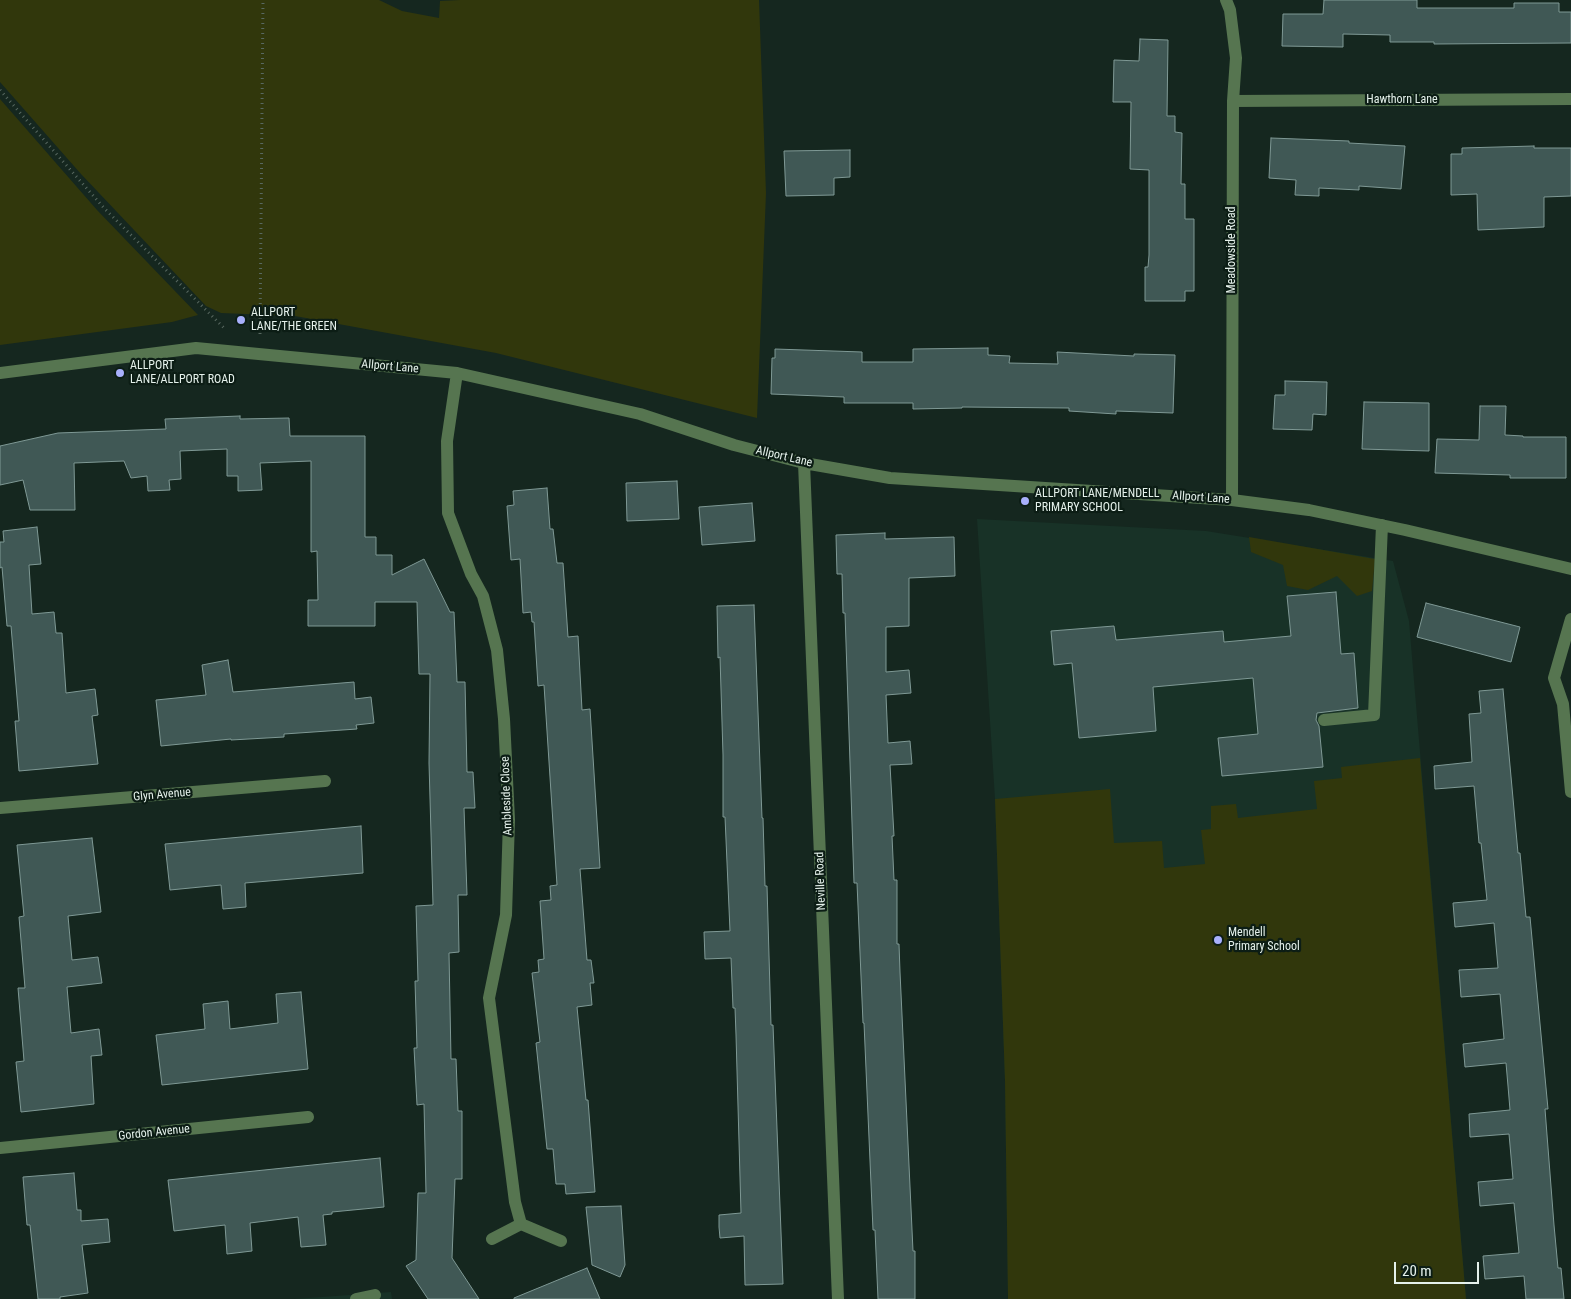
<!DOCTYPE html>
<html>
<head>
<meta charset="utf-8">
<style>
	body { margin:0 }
	#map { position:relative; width:1571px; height:1299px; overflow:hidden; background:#15271f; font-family:"Roboto Condensed",sans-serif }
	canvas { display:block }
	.scale { position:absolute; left:1394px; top:1262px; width:85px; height:22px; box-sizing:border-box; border:2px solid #e5f1eb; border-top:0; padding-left:6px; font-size:15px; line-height:18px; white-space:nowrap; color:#e5f1eb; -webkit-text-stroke:4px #0c1d15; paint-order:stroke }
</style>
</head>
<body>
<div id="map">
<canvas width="1571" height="1299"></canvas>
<div class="scale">20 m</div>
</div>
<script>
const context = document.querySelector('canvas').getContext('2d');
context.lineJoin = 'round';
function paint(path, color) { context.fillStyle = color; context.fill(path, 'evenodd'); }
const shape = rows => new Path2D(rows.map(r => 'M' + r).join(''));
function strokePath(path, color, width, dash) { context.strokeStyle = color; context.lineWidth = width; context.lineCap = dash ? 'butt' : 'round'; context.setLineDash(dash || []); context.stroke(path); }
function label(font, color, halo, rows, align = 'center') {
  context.font = font + ' "Roboto Condensed",sans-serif'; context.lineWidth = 4.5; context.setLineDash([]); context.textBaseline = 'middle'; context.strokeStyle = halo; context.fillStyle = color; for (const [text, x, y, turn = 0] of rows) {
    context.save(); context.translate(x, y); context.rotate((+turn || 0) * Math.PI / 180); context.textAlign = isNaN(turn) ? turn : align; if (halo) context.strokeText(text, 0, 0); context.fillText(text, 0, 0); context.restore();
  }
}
paint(shape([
	[977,519,1206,531,1393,561,1409,621,1466,1299,1008,1299,1005,1081,995,799],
	[391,1292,392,1299,294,1299]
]), '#183227');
paint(shape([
	[0,0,379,0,402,11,439,18,440,1,460,0,759,0,766,193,757,418,496,353,295,316,221,313,206,306,81,174,0,82],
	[0,99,97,210,198,315,172,322,0,345],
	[1249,537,1375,559,1372,591,1357,596,1337,576,1308,590,1287,586,1283,565,1251,552],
	[1420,758,1466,1299,1008,1299,1005,1081,995,799,1110,789,1114,843,1162,841,1164,868,1205,864,1201,830,1211,829,1211,806,1236,804,1238,818,1317,809,1314,781,1342,778,1341,767]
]), '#31370c');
const building = shape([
	[1324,0,1417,0,1417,8,1514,8,1514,3,1559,3,1559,12,1571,12,1571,43,1434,44,1434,42,1390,42,1390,35,1343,34,1343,47,1282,46,1283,14,1323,14,1324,0],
	[1140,39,1168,40,1167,116,1175,116,1175,132,1182,133,1181,184,1185,184,1185,219,1194,219,1194,291,1185,291,1185,301,1145,301,1145,267,1148,267,1149,255,1149,170,1130,169,1131,102,1113,102,1114,60,1139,61,1140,39],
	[1271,138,1349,141,1349,143,1405,146,1401,189,1359,186,1359,190,1319,188,1319,196,1295,195,1296,180,1269,178,1271,138],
	[1534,146,1534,148,1571,148,1571,196,1544,197,1544,227,1478,230,1477,194,1451,195,1451,154,1462,154,1462,148,1534,146],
	[850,150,850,177,834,178,834,195,786,196,784,151,850,150],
	[988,348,988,355,1010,356,1009,363,1058,364,1057,352,1134,356,1134,354,1175,355,1173,413,1116,411,1116,414,1069,411,1069,408,962,407,962,408,913,409,913,403,844,403,844,397,771,394,772,358,775,358,775,349,862,352,862,362,913,362,913,349,988,348],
	[1285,381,1327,382,1326,415,1313,414,1312,430,1273,429,1275,395,1285,395,1285,381],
	[1364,402,1429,403,1429,451,1362,449,1364,402],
	[1480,406,1506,406,1505,435,1523,436,1523,437,1566,437,1566,478,1510,478,1510,475,1435,473,1437,439,1479,440,1480,406],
	[240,416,240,419,289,418,290,436,365,436,365,537,376,537,376,555,392,555,392,575,424,559,450,612,454,612,457,682,465,682,467,772,473,772,475,808,464,808,467,895,458,895,459,952,449,953,451,1059,456,1059,458,1111,462,1111,462,1179,455,1179,452,1258,479,1299,428,1299,406,1266,416,1260,418,1193,426,1193,424,1104,417,1105,414,1048,417,1048,415,981,418,981,416,906,433,905,429,763,430,674,419,674,417,602,375,602,375,626,308,626,308,600,318,600,317,551,311,552,311,461,260,463,262,490,238,491,238,476,227,476,227,449,180,451,181,479,169,480,170,490,148,491,147,476,131,478,124,461,74,463,75,510,30,510,23,480,0,485,0,446,58,433,166,429,165,419,240,416],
	[677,481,679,519,627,521,626,483,677,481],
	[547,488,550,529,553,529,557,563,563,563,568,637,578,636,582,710,590,709,600,868,580,869,587,960,591,960,594,983,590,983,592,1005,577,1007,586,1100,588,1100,595,1192,566,1194,565,1184,556,1184,553,1149,547,1149,536,1043,540,1042,532,973,539,972,538,960,544,959,540,901,551,900,550,886,557,885,544,685,538,686,534,622,532,622,531,612,523,613,520,559,511,560,507,506,514,505,513,491,547,488],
	[752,503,755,541,702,545,699,507,752,503],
	[37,527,41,564,29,565,32,614,54,612,56,633,62,633,66,693,95,689,98,715,92,716,98,764,19,771,15,721,19,721,11,626,7,626,2,567,0,568,0,542,4,542,3,531,37,527],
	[885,533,885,539,954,537,955,576,909,578,909,626,886,627,886,672,909,670,911,693,886,695,888,743,910,741,912,764,890,765,894,836,892,836,894,880,897,880,897,944,899,944,900,972,913,1251,915,1251,915,1299,878,1299,875,1230,873,1230,864,1023,863,1023,857,883,854,883,845,613,843,613,842,574,837,574,836,535,885,533],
	[1336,592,1341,654,1354,653,1358,708,1317,713,1316,720,1319,726,1323,767,1222,776,1218,738,1258,734,1253,678,1153,687,1156,731,1079,738,1072,663,1054,665,1051,631,1114,626,1116,640,1223,631,1224,642,1291,636,1287,596,1336,592],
	[1426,603,1520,627,1511,662,1417,637,1426,603],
	[754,605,762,818,763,818,765,886,767,886,771,1025,773,1025,783,1284,745,1285,744,1236,720,1238,719,1227,719,1215,741,1213,736,1035,735,1008,733,1008,731,958,705,959,704,932,730,931,725,817,723,817,723,755,720,657,718,658,717,606,754,605],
	[228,660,233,692,354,682,355,699,371,697,374,723,356,725,357,729,284,734,284,737,231,740,231,739,161,746,156,700,206,695,202,665,228,660],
	[1503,689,1518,853,1520,853,1526,917,1530,917,1548,1109,1545,1109,1554,1225,1558,1268,1561,1268,1564,1299,1526,1299,1524,1276,1485,1279,1483,1256,1519,1253,1514,1203,1480,1206,1478,1182,1513,1179,1509,1134,1470,1137,1469,1114,1510,1110,1508,1086,1506,1063,1465,1067,1463,1044,1504,1039,1500,994,1461,997,1459,970,1498,968,1494,923,1455,927,1453,903,1487,900,1481,843,1479,843,1474,786,1435,789,1434,766,1472,762,1469,714,1481,713,1479,691,1503,689],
	[361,826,363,873,245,883,246,907,223,909,221,885,170,890,165,844,361,826],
	[92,838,101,912,68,916,72,960,98,957,102,983,67,987,71,1033,99,1029,102,1055,91,1056,94,1104,21,1112,16,1062,24,1061,18,988,25,988,19,917,24,916,17,845,92,838],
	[301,992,308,1069,162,1085,156,1035,205,1029,203,1004,228,1001,230,1029,278,1023,276,994,301,992],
	[380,1158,384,1207,332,1212,332,1214,323,1215,326,1245,301,1247,298,1217,250,1223,252,1251,227,1254,225,1225,174,1231,168,1180,380,1158],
	[74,1173,77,1210,81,1210,81,1221,108,1219,110,1242,82,1245,88,1293,60,1297,60,1299,38,1299,30,1225,27,1225,23,1177,74,1173],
	[621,1206,625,1265,620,1277,592,1265,586,1207,621,1206],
	[587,1268,600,1299,514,1299,514,1298,587,1268]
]);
paint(building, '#405855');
strokePath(building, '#7f9995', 1);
strokePath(shape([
	[0,90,104,208,226,330],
	[260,334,263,0]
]), '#596961', 3, [1, 4]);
strokePath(shape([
	[1226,0,1230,10,1236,58,1233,101,1232,500],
	[1233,101,1571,99],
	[0,373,196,348,457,373,640,414,734,445,804,463,890,478,1232,500,1309,510,1405,530,1571,569],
	[457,373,447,441,448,513,471,574,483,596,497,650,504,719,509,820,506,915,489,998,515,1202,521,1224,561,1241],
	[804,463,838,1299],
	[1571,619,1554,678,1563,704,1571,792],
	[1324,720,1374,715,1382,525],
	[0,808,325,781],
	[0,1148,308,1117],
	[492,1239,521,1224],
	[356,1299,375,1295]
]), '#567550', 12);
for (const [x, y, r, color] of [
	[241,320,5,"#a8b0fc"],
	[120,373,5,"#a8b0fc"],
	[1025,501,5,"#a8b0fc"],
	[1218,940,5,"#a8b0fc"]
]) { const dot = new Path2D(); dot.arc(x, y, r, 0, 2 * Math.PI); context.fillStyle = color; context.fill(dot); strokePath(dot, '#0c1d15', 2); }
label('12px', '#e5f1eb', '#0c1d15', [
	["Hawthorn Lane",1402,100],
	["Meadowside Road",1232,250,-90],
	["Allport Lane",390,367,5],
	["Allport Lane",784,457,13],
	["Allport Lane",1201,498,4],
	["Glyn Avenue",162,795,-5],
	["Ambleside Close",507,796,-92],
	["Neville Road",821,881,-92],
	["Gordon Avenue",154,1133,-6]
]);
label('12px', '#e5f1eb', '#0c1d15', [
	["ALLPORT",251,313],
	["LANE/THE GREEN",251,327],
	["ALLPORT",130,366],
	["LANE/ALLPORT ROAD",130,380],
	["ALLPORT LANE/MENDELL",1035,494],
	["PRIMARY SCHOOL",1035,508],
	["Mendell",1228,933],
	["Primary School",1228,947]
], 'left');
</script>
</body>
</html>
